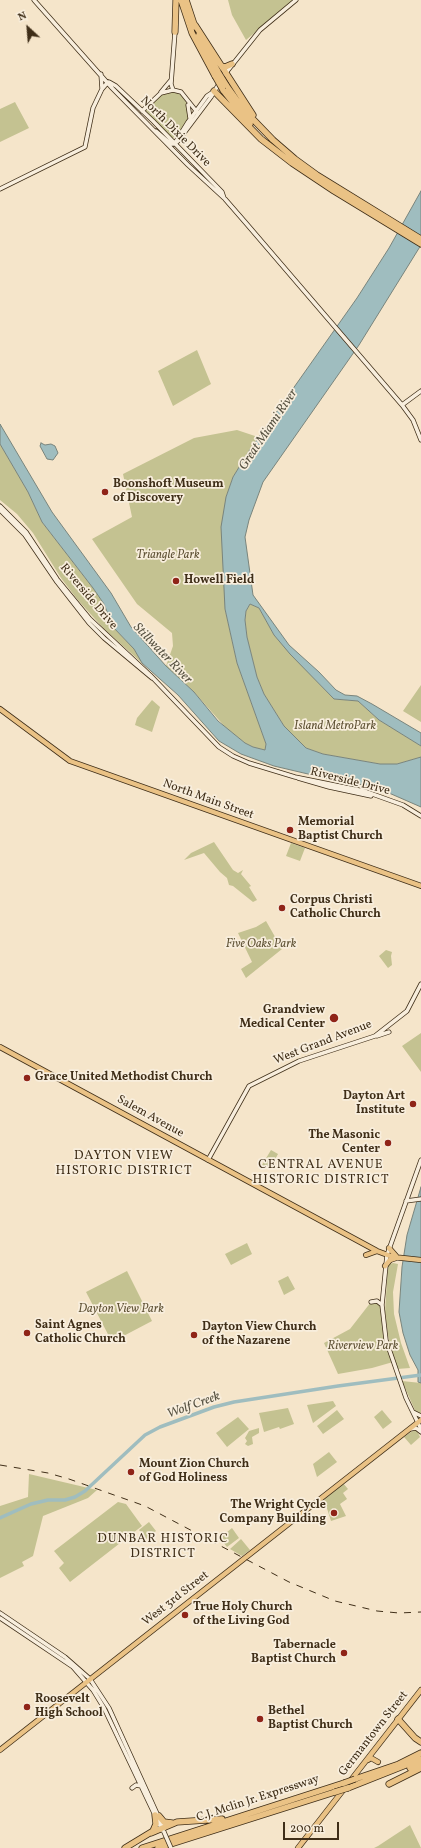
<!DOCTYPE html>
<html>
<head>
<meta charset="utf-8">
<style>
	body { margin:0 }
	#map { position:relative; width:421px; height:1848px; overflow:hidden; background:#f5e5ca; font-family:Vollkorn,serif }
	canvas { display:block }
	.north { position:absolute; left:8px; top:8px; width:40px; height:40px; -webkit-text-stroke:3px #f8eedd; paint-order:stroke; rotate:334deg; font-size:11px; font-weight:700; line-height:16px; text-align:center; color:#3f2e18 }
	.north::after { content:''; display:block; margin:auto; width:14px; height:18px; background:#3f2e18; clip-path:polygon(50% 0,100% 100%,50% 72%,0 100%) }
	.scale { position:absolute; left:283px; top:1822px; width:56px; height:18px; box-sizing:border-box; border:2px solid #3f2e18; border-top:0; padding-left:5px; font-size:12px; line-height:14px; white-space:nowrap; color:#3f2e18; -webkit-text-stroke:3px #f8eedd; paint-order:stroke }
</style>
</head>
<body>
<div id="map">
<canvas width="421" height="1848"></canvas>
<div class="north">N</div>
<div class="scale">200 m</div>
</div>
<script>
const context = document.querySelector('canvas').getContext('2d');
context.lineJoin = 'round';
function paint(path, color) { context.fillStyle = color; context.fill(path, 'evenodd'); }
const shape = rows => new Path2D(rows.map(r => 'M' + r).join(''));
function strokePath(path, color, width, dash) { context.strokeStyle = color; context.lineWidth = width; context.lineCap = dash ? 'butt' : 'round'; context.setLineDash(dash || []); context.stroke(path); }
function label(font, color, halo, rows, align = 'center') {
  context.font = font + ' Vollkorn,serif'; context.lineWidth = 3.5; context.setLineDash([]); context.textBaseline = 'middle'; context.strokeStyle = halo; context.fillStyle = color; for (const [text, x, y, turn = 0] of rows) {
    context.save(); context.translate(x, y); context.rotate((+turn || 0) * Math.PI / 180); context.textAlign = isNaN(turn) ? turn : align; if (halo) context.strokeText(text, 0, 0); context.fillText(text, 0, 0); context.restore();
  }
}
paint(shape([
	[228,0,294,0,246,40,232,15],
	[172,91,180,94,184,97,189,109,189,118,179,133,173,138,171,138,145,111,161,95],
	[15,102,29,128,0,142,0,109],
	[197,350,211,384,173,406,158,371],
	[237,430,258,437,233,477,226,497,225,609,237,663,266,744,265,750,253,747,245,743,226,728,194,692,166,666,173,646,172,633,137,604,92,539,132,517,123,474,194,438],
	[0,444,28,492,42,522,93,588,104,604,113,627,134,649,142,663,104,629,77,599,61,578,33,533,17,514,0,500],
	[250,604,259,608,274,635,325,690,334,699,358,701,379,720,421,746,421,757,397,764,380,764,323,754,306,748,284,726,264,694,257,677,247,637,245,620,246,611],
	[421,685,421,722,403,711],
	[152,700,160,707,152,732,135,725,137,718],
	[214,842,233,870,238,873,243,870,241,874,251,886,249,887,257,900,253,902,233,886,229,885,227,878,220,872,204,853,184,860,191,853],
	[291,843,305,848,300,861,286,856],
	[266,921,282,949,246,978,241,969,252,962,238,933,256,927],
	[386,950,392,952,391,956,392,965,388,968,379,956],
	[421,1033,421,1072,402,1046],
	[271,1150,278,1154,270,1169,262,1165],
	[247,1243,252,1254,231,1265,225,1254],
	[393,1263,398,1264,393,1292,394,1314,401,1343,410,1368,397,1369,388,1336,385,1312,388,1265],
	[127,1271,152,1321,112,1342,86,1292],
	[288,1276,295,1289,284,1295,278,1281],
	[375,1301,382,1305,384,1329,393,1362,372,1368,338,1374,324,1343,350,1329,371,1302],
	[402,1381,421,1383,421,1415,416,1413,414,1408],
	[333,1401,336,1406,313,1423,307,1405],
	[288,1408,294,1424,280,1429,279,1427,264,1432,259,1413],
	[337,1410,344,1419,323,1434,317,1426],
	[382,1410,392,1422,383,1429,374,1417],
	[238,1417,249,1429,227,1447,216,1433],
	[259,1428,259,1433,252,1437,253,1444,248,1446,245,1444,247,1441,245,1438,249,1431],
	[414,1430,417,1431,420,1437,411,1445,404,1437],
	[329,1452,337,1462,317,1477,313,1464],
	[29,1474,97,1490,88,1498,43,1516,33,1556,22,1562,24,1566,0,1578,0,1506,28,1497],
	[343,1483,348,1489,343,1493,347,1499,340,1504,346,1516,331,1521,324,1499],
	[118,1502,126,1504,142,1526,70,1582,59,1568,64,1563,54,1551],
	[149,1522,156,1531,146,1539,139,1530],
	[232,1528,239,1538,227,1547,220,1538],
	[241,1539,250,1550,242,1556,230,1549],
	[410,1825,421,1848,374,1848,378,1846]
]), '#c4c291');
const water = shape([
	[421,191,421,245,359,345,263,482,249,520,245,537,253,595,289,645,319,672,336,690,345,695,357,696,372,704,421,733,421,746,379,720,358,701,334,699,290,654,274,635,259,608,250,604,246,611,245,620,247,637,257,677,264,694,284,726,306,748,323,754,380,764,397,764,421,757,421,807,373,786,342,782,274,766,241,754,219,741,178,695,142,663,134,649,113,627,104,604,93,588,42,522,28,492,0,444,0,424,52,512,111,593,131,627,166,666,194,692,218,721,245,743,253,747,265,750,266,744,237,663,225,609,221,527,226,497,233,477,249,451,357,298,389,248,421,191],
	[41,443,45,445,51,444,55,446,58,453,53,460,47,459,40,446,41,443],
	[421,1187,421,1383,418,1382,418,1370,410,1355,403,1333,399,1312,402,1267,407,1235,421,1187]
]);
paint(water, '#9fbdbf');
strokePath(water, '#79847c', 1);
strokePath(shape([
	[0,1518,31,1504,48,1500,65,1500,75,1497,85,1491,145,1435,160,1427,214,1407,234,1402,338,1386,421,1375]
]), '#9fbdbf', 3.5);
const secondary = shape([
	[34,0,112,88,188,165,225,199,245,222,402,405,413,420,421,440],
	[101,74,102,89],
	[225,74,260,30,296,0],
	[109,82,116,86,153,121,222,192,224,198],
	[173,90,171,84,175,32],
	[161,92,171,80],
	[188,105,190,118],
	[142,111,161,93,173,90,181,92,197,112],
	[156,131,171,144,174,144],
	[175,143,188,122,207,96,213,92],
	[174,144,178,141,211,97,220,82],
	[0,189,85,147,93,108,102,89,108,82],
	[402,405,421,391],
	[0,506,26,532,57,579,90,619,150,675,219,747,233,756,249,763,295,777,364,791,403,805,421,816],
	[0,510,25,535,57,582,89,623,104,638,152,678],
	[298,778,329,787,371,796],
	[377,1036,389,1032],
	[208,1160,249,1086,299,1061,375,1036,407,1011,421,984],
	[421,1160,387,1255,382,1305,386,1340,406,1398,421,1429],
	[406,1201,421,1199],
	[371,1302,377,1301,382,1305],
	[413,1412,421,1416],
	[410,1429,416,1428,421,1432],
	[0,1613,65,1657,90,1679,109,1708,164,1829],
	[0,1618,73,1667,93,1690,104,1708,162,1830],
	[132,1788,136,1785,141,1786]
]);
const primary = shape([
	[0,709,70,761,421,886],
	[0,1047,377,1251,393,1257,421,1260],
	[389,1248,396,1256],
	[366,1255,377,1251],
	[385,1266,390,1260,396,1258],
	[0,1750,421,1420],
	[368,1760,371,1758,378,1762],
	[351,1780,421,1690],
	[298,1848,344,1789]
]);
const motorway = shape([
	[181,0,192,33,215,76],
	[186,0,195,27],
	[195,25,253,115],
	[175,32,176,0],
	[199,35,218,72],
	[222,66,225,67,232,64],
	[226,85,244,110,273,140,295,159,317,175,421,239],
	[223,90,250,124],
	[214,91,261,139,292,163,334,191,421,244],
	[398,1719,415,1738,421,1742],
	[399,1764,421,1753],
	[410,1768,421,1764],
	[355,1779,402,1763],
	[389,1784,421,1768],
	[348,1788,421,1759],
	[159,1816,164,1822,172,1823],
	[151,1833,177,1822,222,1819],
	[125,1848,153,1831,156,1824,155,1815],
	[142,1848,344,1783],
	[158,1848,335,1792]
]);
strokePath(secondary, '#3f2e18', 5);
strokePath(primary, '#3f2e18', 6);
strokePath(motorway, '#3f2e18', 7);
strokePath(secondary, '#f8eedd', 3.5);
strokePath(primary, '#eac285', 4.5);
strokePath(motorway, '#eac285', 5.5);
strokePath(shape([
	[0,1465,48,1473,69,1479,145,1506,289,1582,335,1601,377,1611,399,1613,421,1612]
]), '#3f2e18', 1, [7, 7]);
const secondaryBridge = shape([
	[164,1832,171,1848]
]);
const motorwayBridge = shape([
	[218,72,226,85],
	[215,76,223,90],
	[344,1783,355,1779],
	[335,1792,348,1788]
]);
strokePath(secondaryBridge, '#3f2e18', 5, []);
strokePath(motorwayBridge, '#3f2e18', 7, []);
strokePath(secondaryBridge, '#f8eedd', 3.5);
strokePath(motorwayBridge, '#eac285', 5.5);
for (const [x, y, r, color] of [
	[105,492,4,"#8f2418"],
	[176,581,4,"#8f2418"],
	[290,830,4,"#8f2418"],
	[282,908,4,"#8f2418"],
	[334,1018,5,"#8f2418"],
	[27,1078,4,"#8f2418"],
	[413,1104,4,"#8f2418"],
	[388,1143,4,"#8f2418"],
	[27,1333,4,"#8f2418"],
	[194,1335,4,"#8f2418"],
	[131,1472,4,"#8f2418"],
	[334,1513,4,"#8f2418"],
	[185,1615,4,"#8f2418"],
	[344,1653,4,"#8f2418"],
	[27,1707,4,"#8f2418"],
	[260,1719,4,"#8f2418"]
]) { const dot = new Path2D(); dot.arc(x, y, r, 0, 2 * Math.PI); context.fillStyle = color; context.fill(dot); strokePath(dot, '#f8eedd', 1.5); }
label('12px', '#3f2e18', '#f8eedd', [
	["North Dixie Drive",175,132,45],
	["Riverside Drive",88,597,50],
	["Riverside Drive",350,782,14],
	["North Main Street",208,800,20],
	["West Grand Avenue",323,1043,-21],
	["Salem Avenue",150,1117,29],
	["West 3rd Street",176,1599,-38],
	["Germantown Street",374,1734,-52],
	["C.J. Mclin Jr. Expressway",258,1799,-18]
]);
label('bold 12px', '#3f2e18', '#f8eedd', [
	["Boonshoft Museum",113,485],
	["of Discovery",113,499],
	["Howell Field",184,581],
	["Memorial",298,823],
	["Baptist Church",298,837],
	["Corpus Christi",290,901],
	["Catholic Church",290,915],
	["Grandview",325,1011,"right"],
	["Medical Center",325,1025,"right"],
	["Grace United Methodist Church",35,1078],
	["Dayton Art",405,1097,"right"],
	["Institute",405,1111,"right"],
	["The Masonic",380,1136,"right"],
	["Center",380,1150,"right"],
	["Saint Agnes",35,1326],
	["Catholic Church",35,1340],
	["Dayton View Church",202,1328],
	["of the Nazarene",202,1342],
	["Mount Zion Church",139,1465],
	["of God Holiness",139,1479],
	["The Wright Cycle",326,1506,"right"],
	["Company Building",326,1520,"right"],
	["True Holy Church",193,1608],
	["of the Living God",193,1622],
	["Tabernacle",336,1646,"right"],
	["Baptist Church",336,1660,"right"],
	["Roosevelt",35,1700],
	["High School",35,1714],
	["Bethel",268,1712],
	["Baptist Church",268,1726]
], 'left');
label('italic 12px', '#605336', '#f8eedd', [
	["Triangle Park",168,556],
	["Island MetroPark",335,727],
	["Five Oaks Park",261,945],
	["Dayton View Park",121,1310],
	["Riverview Park",363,1347]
]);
label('italic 13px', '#575242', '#f8eedd', [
	["Great Miami River",269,430,-56],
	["Stillwater River",162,654,46],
	["Wolf Creek",194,1406,-20]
]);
context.letterSpacing = '1px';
label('13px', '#3f2e18', '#f8eedd', [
	["DAYTON VIEW",124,1157],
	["HISTORIC DISTRICT",124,1172],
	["CENTRAL AVENUE",321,1166],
	["HISTORIC DISTRICT",321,1181],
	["DUNBAR HISTORIC",163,1540],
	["DISTRICT",163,1555]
]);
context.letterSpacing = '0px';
</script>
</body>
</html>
